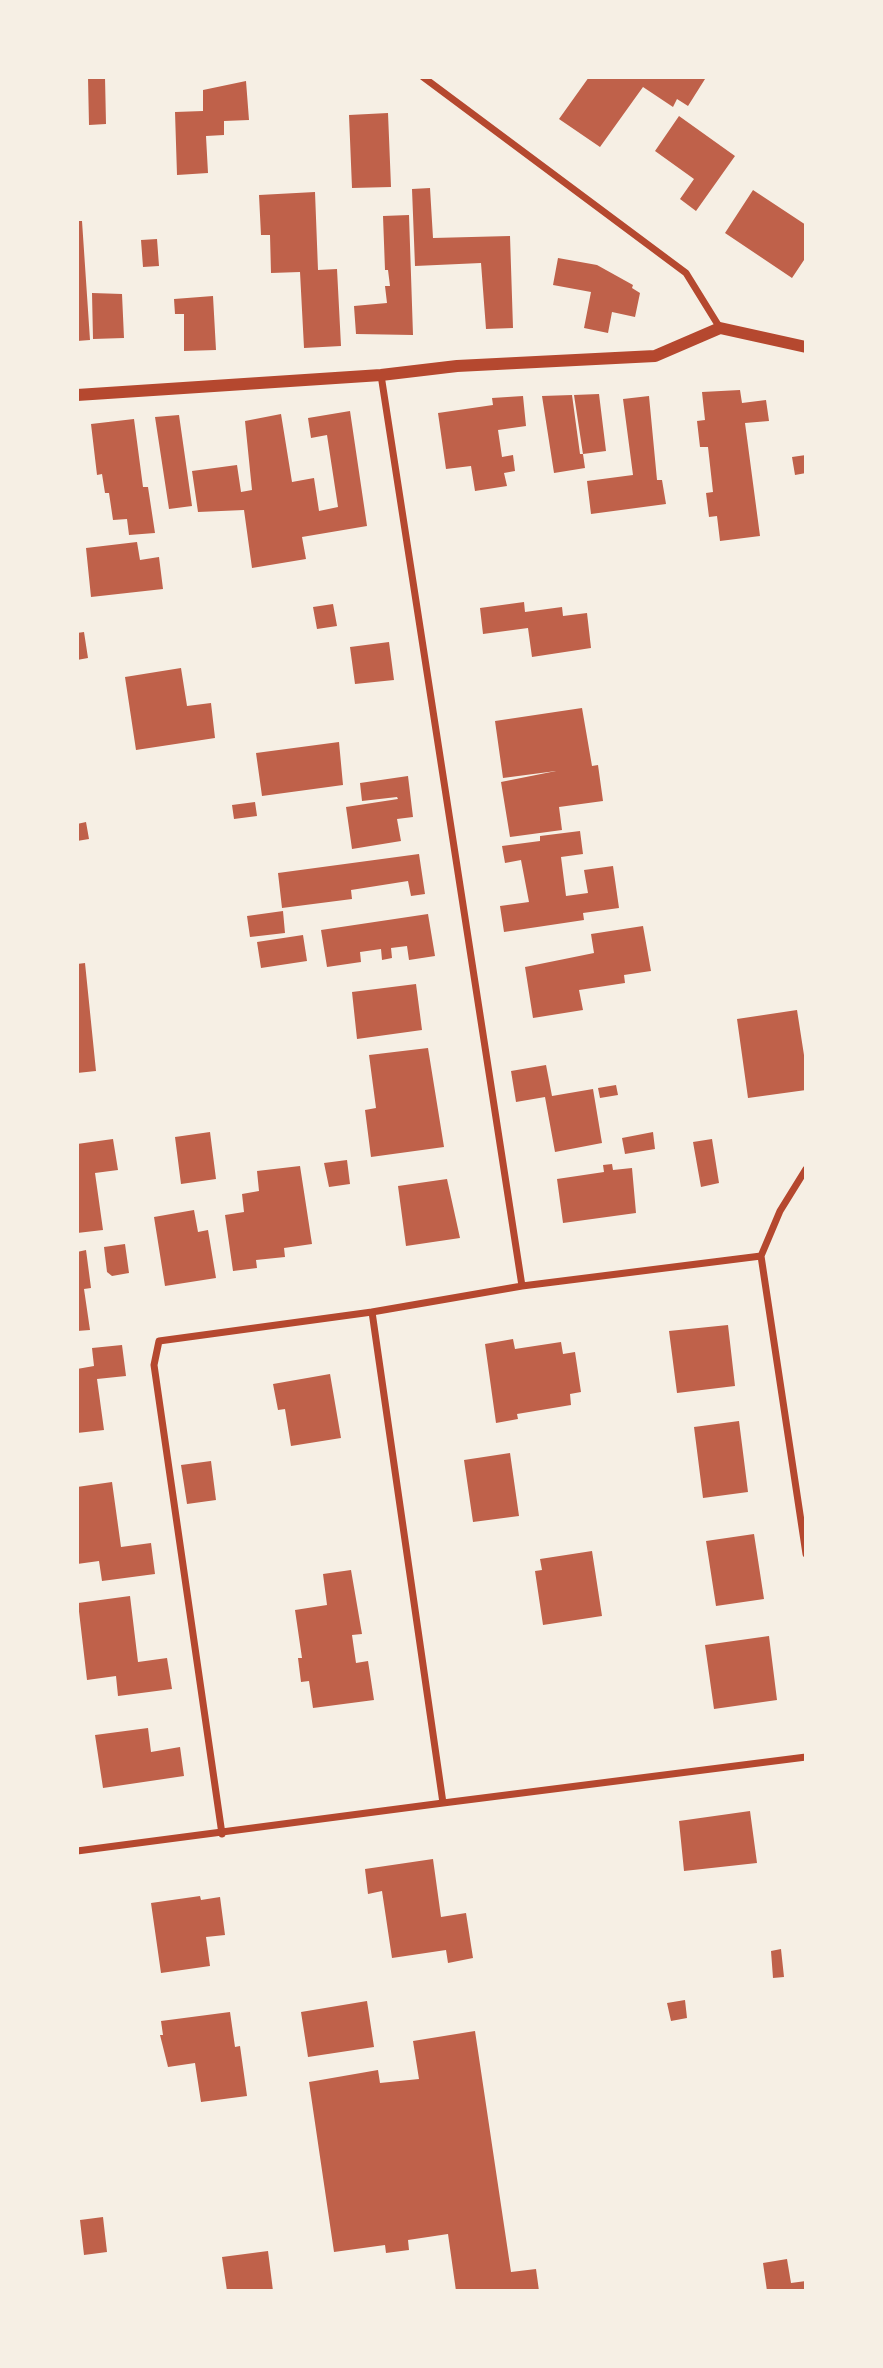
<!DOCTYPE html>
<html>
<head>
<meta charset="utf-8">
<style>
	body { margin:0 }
	#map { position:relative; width:883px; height:2368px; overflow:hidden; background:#f6efe4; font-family:"Sofia Sans Condensed",sans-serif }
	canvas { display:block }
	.frame { position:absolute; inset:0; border:79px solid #f6efe4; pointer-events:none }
</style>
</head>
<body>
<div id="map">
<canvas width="883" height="2368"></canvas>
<div class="frame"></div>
</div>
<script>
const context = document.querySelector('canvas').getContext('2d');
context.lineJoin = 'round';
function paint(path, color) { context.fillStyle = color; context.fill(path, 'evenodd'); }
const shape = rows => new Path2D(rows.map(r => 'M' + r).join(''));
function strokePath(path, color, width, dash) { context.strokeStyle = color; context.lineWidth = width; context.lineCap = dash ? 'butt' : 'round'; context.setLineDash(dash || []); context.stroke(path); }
paint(shape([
	[88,77,105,77,106,124,89,125],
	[589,77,702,77,705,79,688,106,677,99,673,107,643,87,600,147,559,119],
	[246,81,249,120,224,121,224,135,206,136,208,173,177,175,175,112,203,111,203,90],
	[388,113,391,187,352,188,349,115],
	[679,116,735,156,696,211,680,199,694,179,655,151],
	[430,188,433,238,510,236,513,328,486,329,481,263,415,266,412,189],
	[753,190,806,225,806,257,792,278,725,233],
	[315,192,318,270,337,269,341,346,304,348,300,272,271,273,270,235,261,235,259,195],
	[409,215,413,335,356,334,354,306,387,303,385,286,390,286,388,270,385,270,383,216],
	[77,221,82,221,90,340,77,341],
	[157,239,159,266,143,267,141,240],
	[558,258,597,265,633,285,632,288,640,293,635,317,612,312,608,333,584,328,591,292,553,285],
	[92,293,122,294,124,338,93,339],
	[213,296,216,350,184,351,184,314,175,314,174,299],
	[740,390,742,403,766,400,769,421,745,423,760,536,720,541,717,516,709,517,706,493,713,492,708,447,700,447,697,421,705,420,702,392],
	[599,394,606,451,583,454,574,395],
	[572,395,580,454,583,454,585,468,554,473,542,396],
	[523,396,526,426,498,430,502,457,513,455,515,471,504,473,507,486,475,491,471,466,446,469,438,413,493,405,492,398],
	[649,396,657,480,662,480,666,504,591,514,587,481,633,475,623,399],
	[350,411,367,526,302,537,306,559,252,568,244,510,198,512,192,471,237,465,241,492,252,490,245,421,281,414,292,482,314,478,319,511,338,507,327,435,311,438,308,418],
	[179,415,192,506,169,509,155,417],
	[134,419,143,487,148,487,155,533,129,535,127,519,113,520,109,493,105,493,102,474,97,475,91,424],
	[806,455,806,473,795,475,792,457],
	[137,542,140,560,159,557,163,589,91,597,86,548],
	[524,602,525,612,562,607,563,616,587,613,591,648,532,657,528,628,483,634,480,608],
	[333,604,337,626,317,629,313,607],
	[84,632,88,658,77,660,77,633],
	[389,642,394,680,355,684,350,647],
	[181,668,187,706,211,703,215,738,136,750,125,677],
	[582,708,592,766,598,765,603,801,559,807,562,830,510,837,501,782,556,771,503,778,495,721],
	[339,742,343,785,262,796,256,753],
	[408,776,413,817,397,819,401,841,352,849,346,807,398,799,397,797,362,801,360,783],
	[255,802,257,816,234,819,232,805],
	[86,822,89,839,77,841,77,824],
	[580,831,583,854,561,857,566,896,588,893,584,870,613,866,619,908,583,913,584,920,504,932,500,906,529,902,521,860,505,863,502,846,540,841,540,836],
	[419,854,425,894,411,896,408,881,351,890,352,899,282,908,278,873],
	[283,911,285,933,250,937,247,916],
	[428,914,435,956,409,960,407,946,391,948,392,958,382,960,381,949,360,952,361,962,327,967,321,930],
	[643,926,651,971,624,975,625,983,579,990,583,1010,533,1018,525,967,594,953,591,934],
	[303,935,307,961,261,968,257,942],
	[85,963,96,1071,77,1073,77,964],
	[416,984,422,1030,357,1039,352,992],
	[797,1010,806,1068,806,1090,748,1098,737,1019],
	[428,1048,444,1147,371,1157,365,1110,376,1108,369,1055],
	[546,1065,552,1096,593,1089,602,1143,555,1152,545,1097,516,1102,511,1071],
	[616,1085,618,1095,600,1098,598,1088],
	[210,1132,216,1179,181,1184,175,1137],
	[653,1132,655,1149,625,1154,622,1138],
	[113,1139,118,1170,95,1173,103,1230,77,1233,77,1144],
	[712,1139,719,1183,701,1187,693,1142],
	[347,1160,350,1184,329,1187,324,1163],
	[612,1164,613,1170,632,1168,636,1213,563,1223,557,1179,604,1172,603,1165],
	[300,1166,312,1244,284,1248,285,1257,256,1260,257,1268,233,1271,225,1215,244,1212,242,1194,259,1191,257,1171],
	[447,1179,460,1238,406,1246,398,1186],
	[194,1210,198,1232,208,1230,216,1278,165,1286,154,1217],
	[125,1244,129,1273,112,1276,107,1272,104,1247],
	[86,1250,91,1288,84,1289,90,1330,77,1331,77,1252],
	[728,1325,735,1386,677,1393,669,1331],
	[513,1339,515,1349,561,1342,563,1354,575,1352,581,1392,570,1394,571,1405,517,1414,518,1419,496,1423,485,1344],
	[122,1345,126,1376,97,1379,104,1430,77,1433,77,1369,94,1366,92,1348],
	[330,1374,341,1438,291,1446,285,1409,278,1410,273,1384],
	[739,1421,748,1492,703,1498,694,1427],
	[510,1453,519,1516,473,1522,464,1460],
	[211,1461,216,1500,187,1504,181,1465],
	[112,1482,121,1547,151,1543,155,1574,102,1581,99,1561,77,1564,77,1487],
	[754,1534,764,1599,716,1606,706,1541],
	[592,1551,602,1616,543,1625,535,1571,542,1570,540,1559],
	[351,1570,362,1634,352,1635,356,1663,368,1661,374,1700,313,1708,309,1681,301,1682,298,1658,302,1658,295,1610,327,1605,323,1574],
	[130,1596,138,1662,167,1658,172,1689,118,1696,116,1676,87,1680,78,1603],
	[769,1636,777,1700,714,1709,705,1645],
	[148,1728,151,1752,180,1747,184,1776,103,1788,95,1735],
	[750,1811,757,1863,684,1871,679,1821],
	[433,1859,441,1917,466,1913,473,1958,448,1963,446,1950,392,1958,382,1891,368,1894,365,1869],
	[200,1896,201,1900,220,1897,225,1935,206,1937,210,1966,161,1973,151,1903],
	[781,1949,784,1977,773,1978,771,1951],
	[685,2000,687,2018,671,2021,667,2003],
	[367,2001,374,2047,308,2057,301,2012],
	[230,2012,235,2047,240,2046,247,2096,201,2102,195,2063,168,2067,160,2035,163,2035,161,2021],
	[475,2031,511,2272,536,2269,539,2291,456,2291,448,2234,408,2240,409,2250,386,2253,385,2245,334,2252,309,2082,378,2070,380,2083,419,2079,413,2041],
	[103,2217,107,2252,84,2255,80,2220],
	[268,2251,273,2291,227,2291,222,2257],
	[787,2259,791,2283,806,2281,806,2291,767,2291,763,2263]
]), '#bf614a');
strokePath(shape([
	[423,77,686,273,720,328],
	[381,375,522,1286,372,1312,443,1803,806,1757],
	[806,1169,780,1211,761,1256,806,1554],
	[522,1286,761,1256],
	[222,1834,154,1365,159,1341,372,1312],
	[77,1851,443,1803]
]), '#b5482f', 7);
strokePath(shape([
	[77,395,381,375,457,366,655,356,720,328,806,347]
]), '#b5482f', 12);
</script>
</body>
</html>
